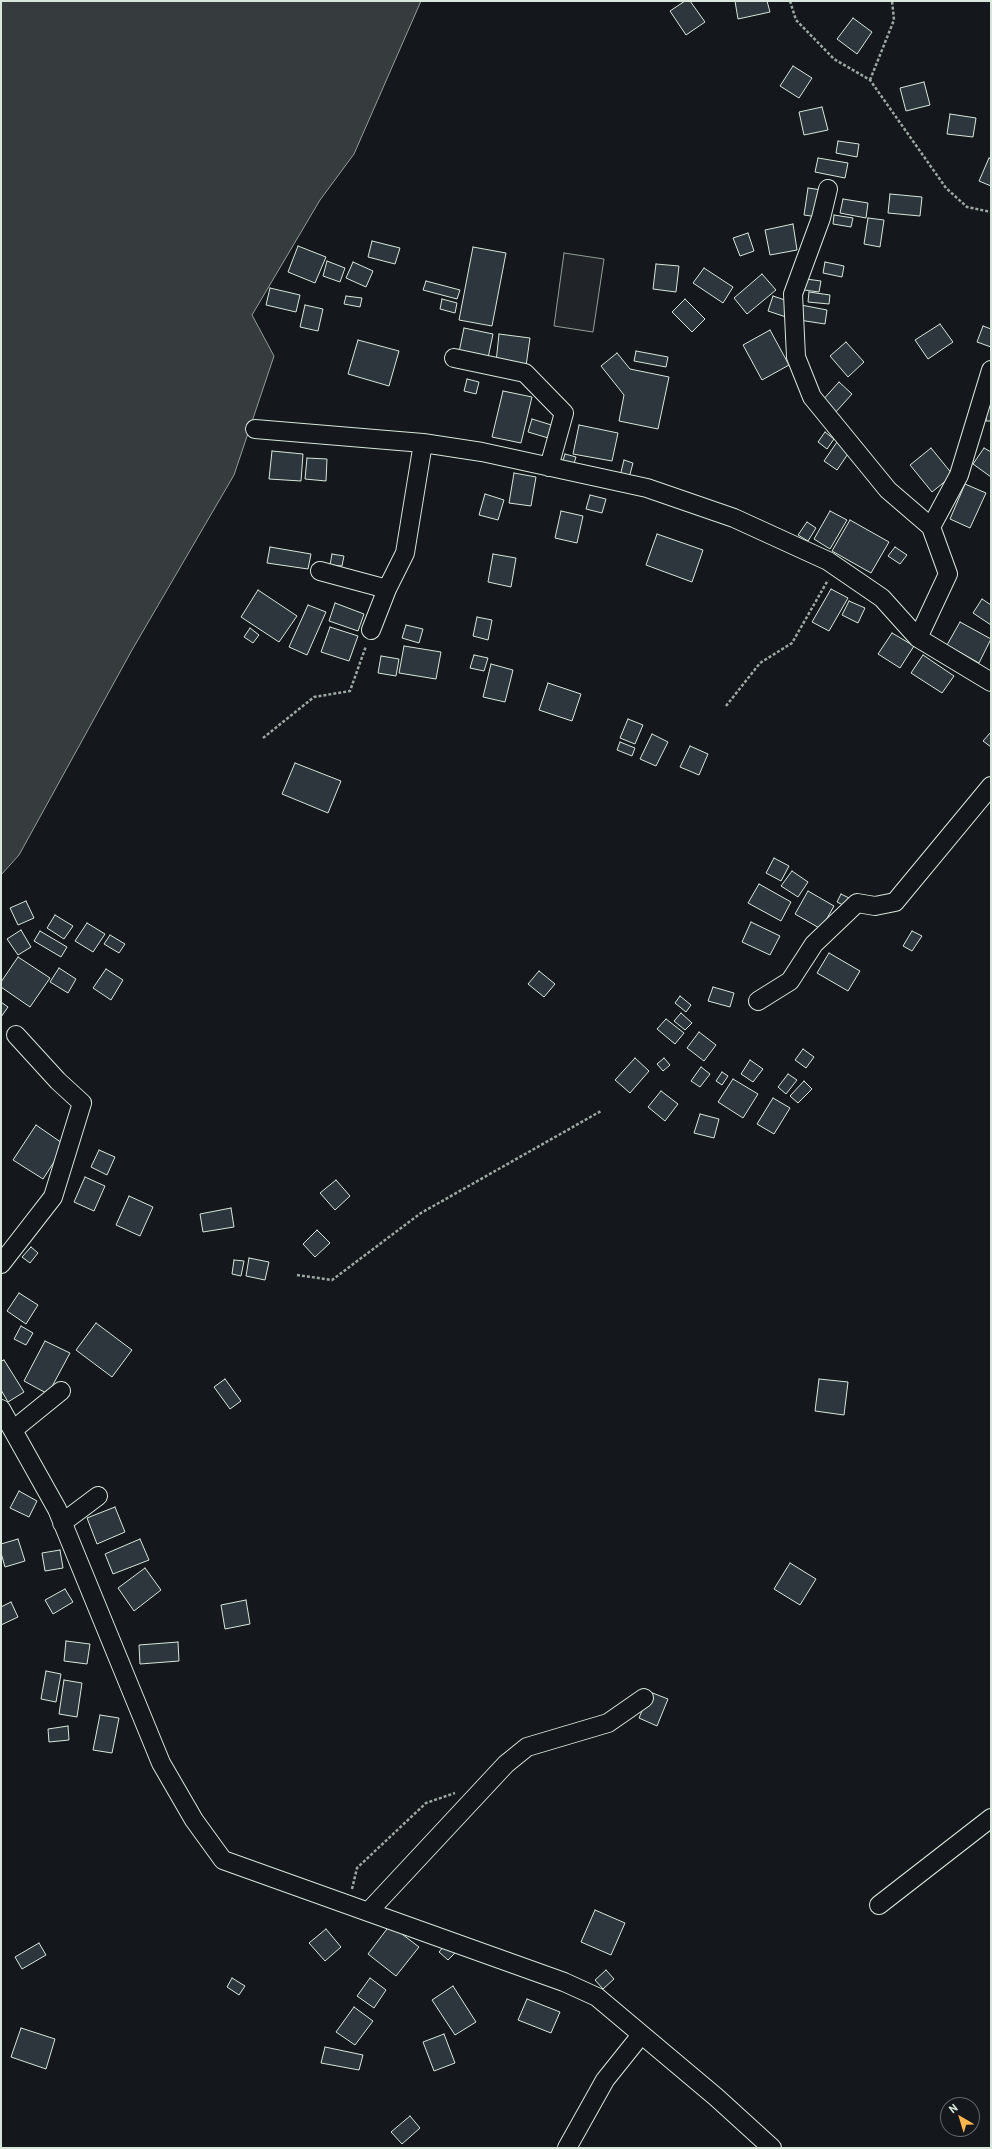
<!DOCTYPE html>
<html>
<head>
<meta charset="utf-8">
<style>
	body { margin:0 }
	#map { position:relative; width:992px; height:2149px; overflow:hidden; background:#14181c; font-family:Barlow,sans-serif }
	canvas { display:block }
	.frame { position:absolute; inset:0; border:2px solid #d8e6dc; pointer-events:none }
	.north { position:absolute; left:940px; top:2097px; width:40px; height:40px; box-sizing:border-box; background:#14181c; border:1px solid #626a69; border-radius:50%; rotate:322deg; font-size:11px; font-weight:700; line-height:16px; text-align:center; color:#d8e6dc }
	.north::after { content:''; display:block; margin:auto; width:14px; height:18px; background:#ffb74d; clip-path:polygon(50% 0,100% 100%,50% 72%,0 100%) }
</style>
</head>
<body>
<div id="map">
<canvas width="992" height="2149"></canvas>
<div class="frame"></div>
<div class="north">N</div>
</div>
<script>
const context = document.querySelector('canvas').getContext('2d');
context.lineJoin = 'round';
function paint(path, color) { context.fillStyle = color; context.fill(path, 'evenodd'); }
const shape = rows => new Path2D(rows.map(r => 'M' + r).join(''));
function strokePath(path, color, width, dash) { context.strokeStyle = color; context.lineWidth = width; context.lineCap = dash ? 'butt' : 'round'; context.setLineDash(dash || []); context.stroke(path); }
const green = shape([
	[564,253,604,259,593,332,554,326,564,253]
]);
paint(green, '#202428');
strokePath(green, '#939e99', 1);
const water = shape([
	[1,1,421,1,354,154,320,200,252,315,274,356,234,475,132,650,19,855,1,875,1,1]
]);
paint(water, '#363b3e');
strokePath(water, '#939e99', 1);
const building = shape([
	[685,1,690,1,705,22,686,35,670,11,685,1],
	[735,1,767,1,770,12,738,19,735,1],
	[853,18,872,32,857,54,837,39,853,18],
	[793,66,812,78,799,98,780,86,793,66],
	[924,82,930,105,906,111,900,88,924,82],
	[822,107,828,130,804,135,799,112,822,107],
	[950,114,976,118,973,137,947,134,950,114],
	[838,141,859,144,857,157,836,153,838,141],
	[818,158,848,163,845,178,815,172,818,158],
	[989,158,991,159,991,186,979,181,989,158],
	[808,188,822,190,818,217,804,215,808,188],
	[890,194,922,197,920,216,888,213,890,194],
	[843,199,868,203,866,218,840,213,843,199],
	[834,215,853,218,851,227,833,224,834,215],
	[868,218,884,220,880,247,864,244,868,218],
	[793,224,797,250,770,255,765,230,793,224],
	[748,233,754,251,740,256,733,238,748,233],
	[372,241,400,248,395,264,368,257,372,241],
	[298,246,326,257,315,283,288,272,298,246],
	[473,247,506,253,492,326,459,320,473,247],
	[327,261,345,268,340,282,323,276,327,261],
	[353,262,373,271,366,287,346,278,353,262],
	[825,262,844,266,842,277,823,273,825,262],
	[656,264,679,266,676,292,653,289,656,264],
	[704,268,733,287,723,303,693,283,704,268],
	[762,274,776,290,747,314,734,298,762,274],
	[806,279,821,281,819,292,804,290,806,279],
	[426,281,460,290,457,299,423,290,426,281],
	[270,288,300,295,296,312,266,305,270,288],
	[809,292,830,295,829,304,808,302,809,292],
	[346,296,362,298,360,307,344,304,346,296],
	[773,296,791,302,786,317,768,311,773,296],
	[442,299,457,303,455,313,440,309,442,299],
	[685,299,705,319,692,332,672,312,685,299],
	[305,305,323,309,318,331,300,327,305,305],
	[801,305,827,310,825,324,799,320,801,305],
	[940,324,953,342,928,359,915,340,940,324],
	[983,326,991,329,991,347,977,342,983,326],
	[464,328,493,334,488,358,459,352,464,328],
	[770,330,789,365,762,380,743,345,770,330],
	[499,334,530,338,526,366,496,362,499,334],
	[358,340,399,351,389,386,348,374,358,340],
	[846,342,864,362,848,377,830,356,846,342],
	[636,351,668,357,666,367,634,361,636,351],
	[617,353,630,369,669,377,658,429,619,421,624,395,601,366,617,353],
	[467,379,479,382,476,394,464,391,467,379],
	[839,382,852,394,834,414,821,402,839,382],
	[503,391,532,397,521,443,492,437,503,391],
	[988,398,991,398,991,421,986,421,988,398],
	[532,419,558,427,555,440,528,432,532,419],
	[579,425,618,433,612,461,573,454,579,425],
	[825,432,834,439,827,449,818,442,825,432],
	[837,442,850,451,837,470,824,461,837,442],
	[931,448,953,475,932,492,910,465,931,448],
	[984,448,991,452,991,477,973,464,984,448],
	[272,451,303,454,301,481,269,479,272,451],
	[565,454,576,457,573,467,562,464,565,454],
	[307,458,327,459,326,481,305,479,307,458],
	[624,460,633,463,629,478,620,476,624,460],
	[514,473,536,477,531,506,509,503,514,473],
	[965,484,986,493,970,528,950,519,965,484],
	[485,494,504,500,498,520,479,515,485,494],
	[590,495,606,499,602,513,586,509,590,495],
	[561,511,583,516,577,543,555,538,561,511],
	[830,511,847,520,830,549,814,539,830,511],
	[850,520,889,542,871,573,832,551,850,520],
	[807,522,816,528,808,541,798,535,807,522],
	[657,534,703,550,692,582,646,565,657,534],
	[270,547,311,554,308,569,267,563,270,547],
	[895,547,907,555,900,564,888,556,895,547],
	[332,554,344,556,342,566,330,565,332,554],
	[493,554,516,558,511,587,488,582,493,554],
	[831,589,848,598,829,631,812,622,831,589],
	[258,590,297,616,279,642,241,617,258,590],
	[982,599,991,605,991,625,973,613,982,599],
	[849,601,865,608,858,623,842,615,849,601],
	[335,603,364,614,358,631,329,621,335,603],
	[308,605,326,612,307,655,289,647,308,605],
	[477,617,492,620,488,640,473,636,477,617],
	[960,622,991,639,979,663,947,645,960,622],
	[406,625,423,629,419,643,402,638,406,625],
	[330,627,358,636,349,661,321,652,330,627],
	[250,628,259,635,253,643,244,637,250,628],
	[892,633,914,646,900,668,878,654,892,633],
	[404,646,441,652,436,679,399,673,404,646],
	[474,655,488,658,484,671,470,668,474,655],
	[923,655,954,676,942,693,911,673,923,655],
	[381,656,399,659,396,676,378,673,381,656],
	[491,664,513,670,505,702,483,697,491,664],
	[548,683,581,694,572,721,539,710,548,683],
	[628,719,643,725,635,744,620,738,628,719],
	[991,732,991,747,983,741,991,732],
	[652,734,668,742,656,766,640,759,652,734],
	[620,742,635,748,632,756,617,750,620,742],
	[690,746,708,754,699,775,680,767,690,746],
	[295,763,341,781,328,813,282,794,295,763],
	[774,858,789,866,781,881,766,873,774,858],
	[792,871,808,882,798,897,781,886,792,871],
	[759,884,791,902,781,921,748,903,759,884],
	[808,891,834,906,821,929,795,914,808,891],
	[841,894,849,898,845,906,837,902,841,894],
	[26,901,34,918,18,925,10,908,26,901],
	[55,915,73,926,64,939,47,928,55,915],
	[751,922,780,936,770,955,742,942,751,922],
	[87,923,105,934,93,952,75,941,87,923],
	[21,930,31,947,18,955,7,939,21,930],
	[40,931,67,947,61,957,34,941,40,931],
	[912,931,922,936,912,951,903,946,912,931],
	[110,935,125,944,119,953,104,944,110,935],
	[829,953,860,971,848,991,817,973,829,953],
	[18,957,50,978,30,1007,1,987,1,982,18,957],
	[59,968,76,979,68,993,50,982,59,968],
	[106,969,123,980,111,1000,93,988,106,969],
	[539,971,555,984,544,997,528,984,539,971],
	[713,987,734,993,730,1007,708,1001,713,987],
	[680,996,691,1005,686,1012,675,1003,680,996],
	[1,1002,8,1007,1,1017,1,1002],
	[681,1013,692,1023,685,1030,674,1021,681,1013],
	[666,1019,684,1033,675,1044,657,1029,666,1019],
	[699,1032,716,1045,704,1061,687,1048,699,1032],
	[803,1049,814,1057,806,1068,795,1060,803,1049],
	[635,1058,649,1071,630,1093,615,1080,635,1058],
	[664,1058,670,1065,663,1071,657,1064,664,1058],
	[750,1060,763,1069,753,1082,741,1074,750,1060],
	[701,1067,710,1074,700,1087,691,1081,701,1067],
	[722,1072,728,1076,722,1085,716,1081,722,1072],
	[788,1074,797,1080,786,1094,778,1087,788,1074],
	[733,1079,758,1094,743,1118,718,1102,733,1079],
	[804,1081,812,1089,798,1103,790,1096,804,1081],
	[661,1091,678,1104,665,1121,648,1107,661,1091],
	[773,1098,790,1108,774,1134,757,1124,773,1098],
	[700,1114,719,1119,714,1138,694,1133,700,1114],
	[36,1125,65,1145,43,1179,13,1160,36,1125],
	[99,1150,115,1157,107,1175,91,1167,99,1150],
	[85,1177,105,1186,94,1211,74,1202,85,1177],
	[336,1180,350,1196,335,1210,320,1193,336,1180],
	[129,1196,153,1207,140,1236,116,1225,129,1196],
	[231,1208,234,1227,203,1232,200,1214,231,1208],
	[317,1230,330,1243,315,1257,303,1244,317,1230],
	[31,1247,38,1253,30,1263,22,1257,31,1247],
	[249,1258,269,1262,265,1280,246,1276,249,1258],
	[234,1260,244,1261,241,1276,232,1274,234,1260],
	[19,1293,38,1305,26,1324,7,1311,19,1293],
	[96,1323,132,1350,112,1377,76,1350,96,1323],
	[21,1326,33,1333,26,1345,14,1339,21,1326],
	[45,1341,70,1353,48,1394,24,1381,45,1341],
	[4,1360,24,1392,8,1402,1,1390,1,1361,4,1360],
	[225,1379,241,1401,230,1409,214,1387,225,1379],
	[819,1379,848,1382,844,1415,815,1411,819,1379],
	[19,1491,37,1501,29,1517,10,1508,19,1491],
	[115,1507,125,1532,97,1544,87,1518,115,1507],
	[18,1539,25,1561,5,1567,1,1553,1,1544,18,1539],
	[140,1539,149,1560,113,1574,105,1554,140,1539],
	[60,1550,63,1568,45,1571,42,1553,60,1550],
	[790,1563,816,1579,800,1605,774,1589,790,1563],
	[145,1568,161,1590,134,1611,118,1588,145,1568],
	[65,1589,73,1602,53,1614,45,1600,65,1589],
	[246,1600,250,1624,225,1629,221,1605,246,1600],
	[11,1602,18,1617,1,1625,1,1607,11,1602],
	[66,1641,90,1644,87,1664,64,1661,66,1641],
	[178,1642,179,1661,140,1664,139,1645,178,1642],
	[46,1671,61,1674,56,1702,41,1699,46,1671],
	[64,1680,82,1683,77,1717,59,1714,64,1680],
	[650,1692,668,1699,657,1726,639,1718,650,1692],
	[100,1715,119,1718,112,1753,93,1750,100,1715],
	[68,1726,69,1740,49,1742,48,1729,68,1726],
	[595,1910,625,1923,611,1955,581,1942,595,1910],
	[390,1925,419,1947,396,1976,368,1954,390,1925],
	[326,1929,341,1947,325,1961,309,1943,326,1929],
	[39,1943,46,1955,22,1969,15,1957,39,1943],
	[445,1945,455,1953,448,1960,439,1952,445,1945],
	[606,1970,614,1979,603,1989,595,1980,606,1970],
	[232,1978,245,1986,239,1995,227,1987,232,1978],
	[370,1978,386,1990,374,2008,357,1996,370,1978],
	[453,1986,476,2022,455,2035,432,2000,453,1986],
	[527,1999,560,2012,551,2033,518,2020,527,1999],
	[354,2007,373,2021,355,2045,336,2032,354,2007],
	[21,2028,55,2039,46,2069,11,2057,21,2028],
	[444,2034,455,2063,434,2071,423,2042,444,2034],
	[325,2047,363,2055,359,2070,321,2063,325,2047],
	[410,2116,420,2128,402,2144,391,2132,410,2116]
]);
paint(building, '#2c363c');
strokePath(building, '#d8e6dc', 1);
const minor = shape([
	[828,189,821,218,793,294,796,357,812,397,888,490,931,527],
	[454,358,525,373,564,413,549,467],
	[255,429,423,443,482,452,647,488,734,518,828,561,882,598,918,638,991,682],
	[320,571,387,589],
	[371,630,387,589,405,553,423,443],
	[918,638,948,574,931,527,959,475,991,370],
	[758,1001,790,981,814,944,857,903,875,906,895,902,991,786],
	[1,1264,53,1197,82,1103,58,1081,16,1035],
	[1,1409,57,1509,161,1763,194,1820,223,1860,564,1982,597,1997,716,2097,772,2148],
	[13,1430,61,1391],
	[62,1523,98,1496],
	[879,1905,991,1818],
	[369,1911,506,1764,527,1747,608,1723,644,1698],
	[567,2148,605,2080,641,2035]
]);
strokePath(minor, '#d8e6dc', 20);
strokePath(shape([
	[790,1,796,20,834,59,870,80,946,188,967,207,991,212],
	[870,80,894,20,892,1],
	[726,706,760,663,792,643,828,580],
	[263,738,314,697,350,691,366,646],
	[297,1275,332,1280,421,1213,601,1111],
	[352,1889,357,1868,426,1803,455,1793]
]), '#9da8a2', 2.5, [3, 2]);
strokePath(minor, '#14181c', 18);
</script>
</body>
</html>
